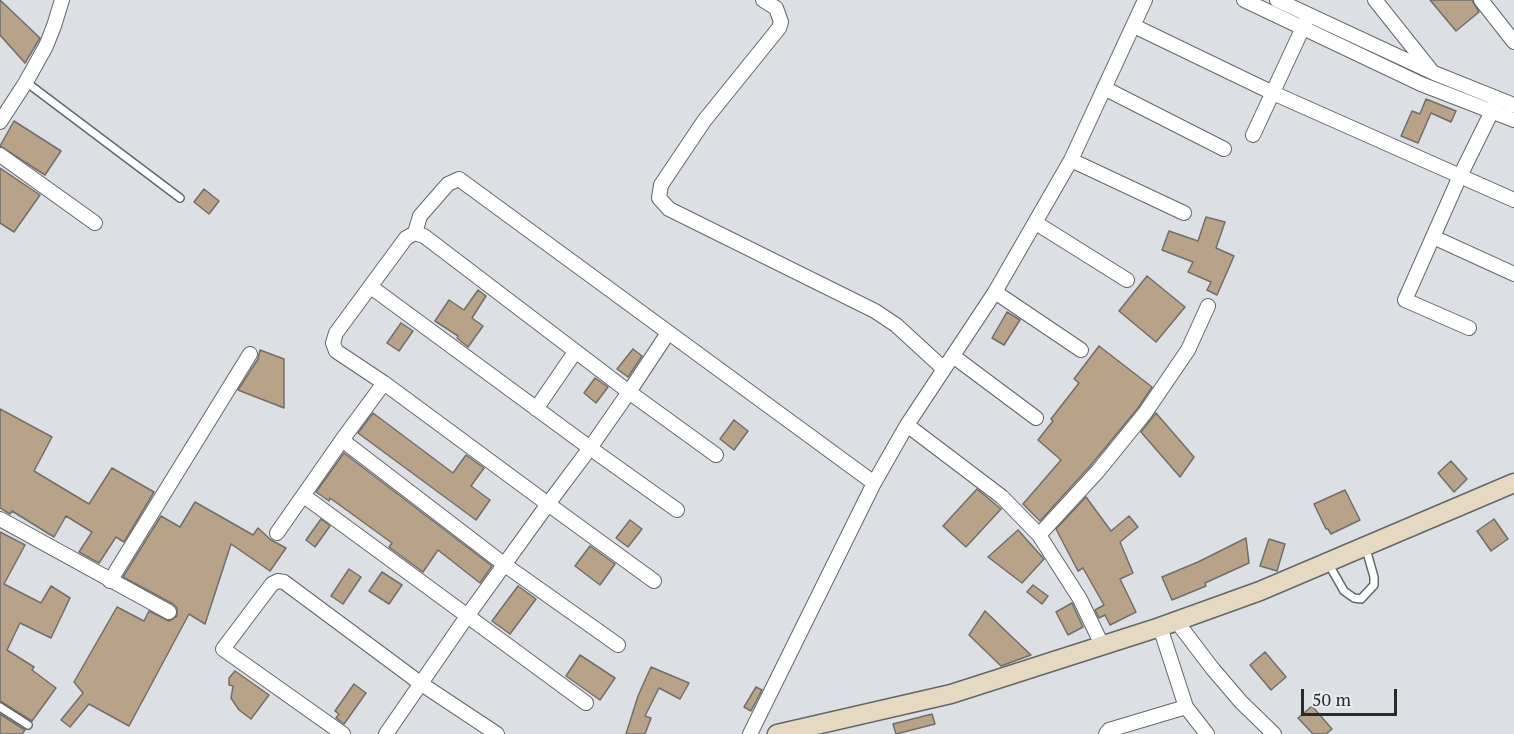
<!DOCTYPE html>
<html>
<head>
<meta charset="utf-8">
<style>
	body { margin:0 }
	#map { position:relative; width:1514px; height:734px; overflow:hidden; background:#dcdfe4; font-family:"PT Serif",serif }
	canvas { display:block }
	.scale { position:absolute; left:1301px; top:689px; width:96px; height:27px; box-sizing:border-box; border:3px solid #292a2c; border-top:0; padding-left:8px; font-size:18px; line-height:21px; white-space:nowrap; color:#292a2c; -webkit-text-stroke:4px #e9ecf1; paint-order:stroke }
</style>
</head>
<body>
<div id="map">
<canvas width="1514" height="734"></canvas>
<div class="scale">50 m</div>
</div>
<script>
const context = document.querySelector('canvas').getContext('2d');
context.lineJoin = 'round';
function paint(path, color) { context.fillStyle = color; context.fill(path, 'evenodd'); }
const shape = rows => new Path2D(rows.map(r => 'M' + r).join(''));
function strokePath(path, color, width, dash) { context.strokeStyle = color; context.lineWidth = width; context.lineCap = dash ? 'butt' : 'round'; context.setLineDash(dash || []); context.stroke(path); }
const building = shape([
	[0,0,40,38,25,63,0,35,0,0],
	[1430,0,1472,0,1479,12,1456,31,1430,0],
	[1426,99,1456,111,1451,122,1431,113,1418,143,1401,136,1412,111,1420,114,1426,99],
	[14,121,61,151,45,175,0,146,14,121],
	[0,168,40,195,14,232,0,223,0,168],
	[204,189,219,201,209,214,194,202,204,189],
	[1206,217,1225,222,1216,248,1234,256,1217,295,1207,290,1211,282,1188,272,1193,262,1162,250,1169,231,1198,241,1206,217],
	[1147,276,1185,307,1156,342,1119,311,1147,276],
	[478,290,486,296,472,318,483,326,468,347,457,338,458,336,435,321,449,300,464,310,478,290],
	[1007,312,1020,320,1004,345,992,338,1007,312],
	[401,323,413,331,399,351,387,343,401,323],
	[1099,346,1152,387,1138,408,1091,465,1040,521,1023,504,1061,460,1038,440,1053,421,1051,419,1079,383,1074,379,1099,346],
	[633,349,642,356,628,377,617,369,633,349],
	[260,350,284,359,284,408,238,390,258,359,260,350],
	[595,378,608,387,596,403,584,393,595,378],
	[0,409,52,437,34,471,89,504,112,468,154,492,124,542,116,537,99,563,79,552,92,532,66,516,54,537,12,511,10,514,0,508,0,409],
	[373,413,453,473,466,455,484,468,471,486,490,500,476,520,358,433,373,413],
	[1156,413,1194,457,1180,477,1141,432,1156,413],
	[734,420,748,431,734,450,720,439,734,420],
	[344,453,492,566,480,583,438,550,423,572,389,547,392,543,330,498,329,501,316,492,344,453],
	[1451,461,1467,479,1454,492,1438,473,1451,461],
	[977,489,1001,509,966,547,943,526,977,489],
	[1345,490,1360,520,1331,534,1328,529,1326,529,1314,504,1345,490],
	[1086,497,1111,531,1129,516,1138,527,1120,542,1133,573,1120,579,1136,612,1110,625,1105,615,1099,618,1095,610,1104,605,1083,568,1078,571,1056,529,1086,497],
	[195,502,253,535,258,528,271,540,286,548,270,571,231,544,205,624,189,614,129,726,89,704,70,727,61,720,83,693,74,682,117,607,144,621,149,611,169,621,177,616,177,608,173,604,123,577,161,516,180,527,195,502],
	[321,519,330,526,315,547,306,540,321,519],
	[1494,519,1508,539,1491,551,1477,531,1494,519],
	[630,520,642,529,628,547,616,538,630,520],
	[1018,530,1044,559,1022,583,988,557,1018,530],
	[0,532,25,545,4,584,41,603,51,586,70,598,51,638,20,623,7,650,34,667,32,670,56,688,32,721,0,701,0,532],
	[1246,538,1249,563,1205,583,1206,586,1172,600,1162,577,1198,562,1246,538],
	[1269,539,1285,544,1277,571,1260,566,1269,539],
	[590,546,615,564,600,585,575,566,590,546],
	[349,569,361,577,343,604,331,596,349,569],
	[382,572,402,585,389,604,369,591,382,572],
	[1033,585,1048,596,1042,604,1027,592,1033,585],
	[518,586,536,599,510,634,492,621,518,586],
	[1072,603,1083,627,1068,635,1056,612,1072,603],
	[985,611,1011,636,1031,655,1001,666,969,635,985,611],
	[1265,652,1286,677,1271,690,1250,665,1265,652],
	[580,655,615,678,600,700,566,676,580,655],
	[651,667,689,683,680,699,659,688,645,716,651,718,645,734,626,734,638,696,651,667],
	[235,671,269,695,251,719,239,710,231,698,233,686,229,685,229,678,235,671],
	[354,684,366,693,344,724,336,718,339,714,335,711,354,684],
	[756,687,762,690,751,711,744,707,756,687],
	[1312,706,1332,729,1326,734,1313,734,1298,718,1312,706],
	[0,714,25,730,22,734,0,734,0,714],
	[932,714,935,724,896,734,893,724,932,714]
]);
paint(building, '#b8a288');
strokePath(building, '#726f6b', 1.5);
const lane = shape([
	[26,82,180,198],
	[1328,563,1344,591,1354,598,1361,599,1374,585,1374,577,1366,549],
	[0,707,28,725]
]);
const street = shape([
	[763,0,776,8,781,22,779,28,704,121,661,185,659,198,669,209,875,311,896,325,944,369],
	[1145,0,1071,160,1184,213],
	[1244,0,1421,84,1514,120],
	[1277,0,1434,73,1514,105],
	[1375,0,1430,69],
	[1481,0,1514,42],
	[1134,26,1273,93,1514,200],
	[1104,88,1224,149],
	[0,122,26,82,46,46,54,26,62,0],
	[1253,135,1306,21],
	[0,155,95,223],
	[1036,223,1127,280],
	[415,233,420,216,448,184,459,179,874,483],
	[1433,237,1514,274],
	[371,287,590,448,677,510],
	[995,292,1081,350],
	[1469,328,1405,300,1460,176,1498,99],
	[668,333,629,392,716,455],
	[953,356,1036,418],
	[384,383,342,440,505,565,618,645],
	[536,409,575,352],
	[907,425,1002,497,1039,535,1098,471,1145,413,1188,350,1208,306],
	[304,496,586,703],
	[0,519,169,612],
	[277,533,342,440],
	[1039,535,1080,599,1103,647],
	[110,581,250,354],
	[1177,622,1212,668,1241,702,1274,734],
	[1160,627,1186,707,1207,734],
	[343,734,223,649,272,584,278,581,284,582,420,683,497,734],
	[386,734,468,615,548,504,590,448,629,392,424,236,415,233,406,238,336,333,333,343,336,351,384,383,548,504,654,581],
	[750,734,874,483,907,425,995,292,1071,160],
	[1106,734,1109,730,1186,707]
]);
const secondary = shape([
	[777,734,951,694,1160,627,1260,591,1514,483]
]);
strokePath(lane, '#636669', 10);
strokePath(street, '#636669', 16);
strokePath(secondary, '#636669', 21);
strokePath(lane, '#fff', 7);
strokePath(street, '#fff', 14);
strokePath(secondary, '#e5dac1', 18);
</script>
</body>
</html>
